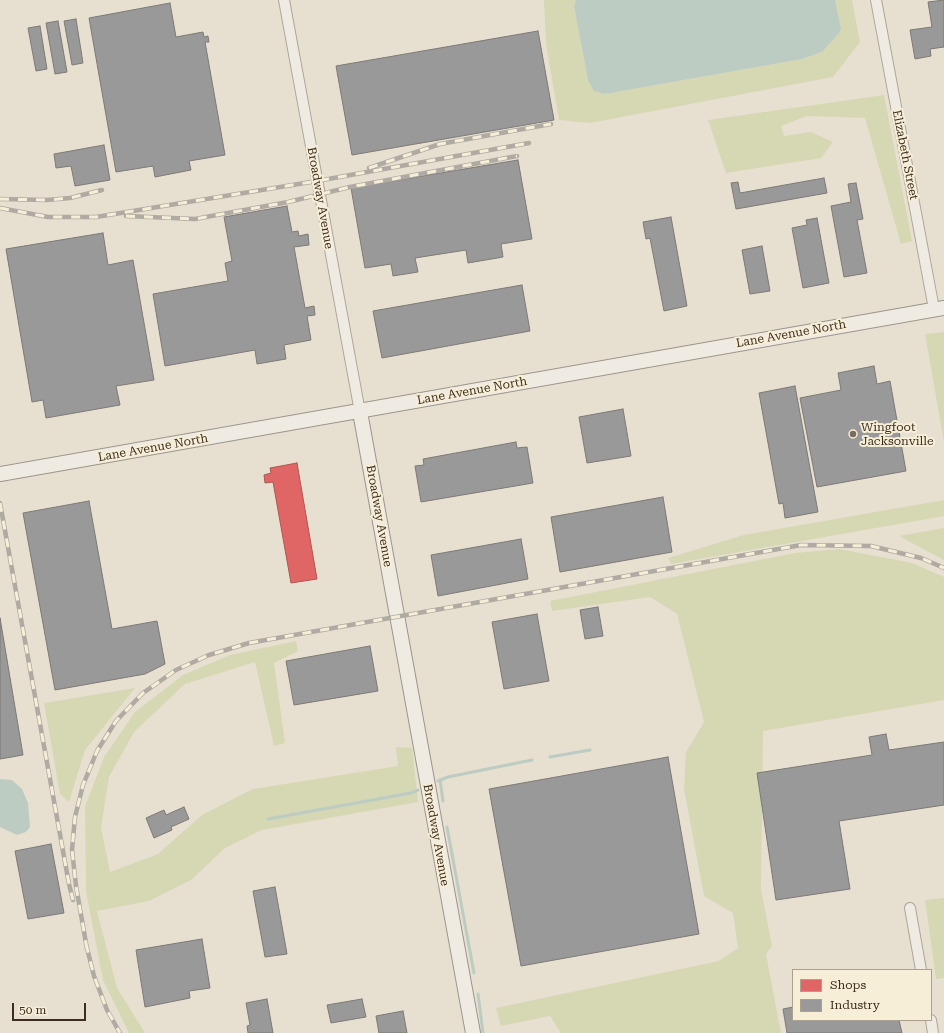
<!DOCTYPE html>
<html>
<head>
<meta charset="utf-8">
<style>
	body { margin:0 }
	#map { position:relative; width:944px; height:1033px; overflow:hidden; background:#e7e0d1; font-family:"Roboto Serif",serif }
	canvas { display:block }
	.legend { position:absolute; left:792px; top:969px; width:140px; height:52px; box-sizing:border-box; background:#f7eed8; border:1px solid #ada18e; margin:0; padding:5px 7px; list-style:none; font-size:12px; color:#3d2e20 }
	.legend li { display:flex; align-items:center; gap:8px; height:20px }
	.legend b { width:20px; border:1px solid #ada18e }
	.scale { position:absolute; left:12px; top:1003px; width:74px; height:18px; box-sizing:border-box; border:2px solid #3d2e20; border-top:0; padding-left:5px; font-size:12px; line-height:14px; white-space:nowrap; color:#3d2e20; -webkit-text-stroke:3px #f7eed8; paint-order:stroke }
</style>
</head>
<body>
<div id="map">
<canvas width="944" height="1033"></canvas>
<ul class="legend">
<li><b style="height:11px;background:#e06666"></b>Shops</li>
<li><b style="height:11px;background:#999"></b>Industry</li>
</ul>
<div class="scale">50 m</div>
</div>
<script>
const context = document.querySelector('canvas').getContext('2d');
context.lineJoin = 'round';
function paint(path, color) { context.fillStyle = color; context.fill(path, 'evenodd'); }
const shape = rows => new Path2D(rows.map(r => 'M' + r).join(''));
function strokePath(path, color, width, dash) { context.strokeStyle = color; context.lineWidth = width; context.lineCap = dash ? 'butt' : 'round'; context.setLineDash(dash || []); context.stroke(path); }
function label(font, color, halo, rows, align = 'center') {
  context.font = font + ' "Roboto Serif",serif'; context.lineWidth = 4; context.setLineDash([]); context.textBaseline = 'middle'; context.strokeStyle = halo; context.fillStyle = color; for (const [text, x, y, turn = 0] of rows) {
    context.save(); context.translate(x, y); context.rotate((+turn || 0) * Math.PI / 180); context.textAlign = isNaN(turn) ? turn : align; if (halo) context.strokeText(text, 0, 0); context.fillText(text, 0, 0); context.restore();
  }
}
paint(shape([
	[544,0,576,0,574,6,588,80,605,94,802,59,822,52,840,32,841,28,835,0,852,0,860,42,833,77,590,123,559,120,546,44],
	[884,95,912,241,901,244,865,118,807,116,781,126,784,136,811,132,833,142,821,158,726,173,708,120],
	[944,332,944,442,925,334],
	[944,500,944,516,671,564,668,558,744,535],
	[944,528,944,560,899,536],
	[839,549,912,563,944,577,944,700,763,731,761,889,772,946,766,954,781,1033,561,1033,550,1016,501,1026,496,1008,719,961,738,948,733,913,704,896,684,789,686,752,704,722,677,614,650,597,552,611,550,601,795,553],
	[296,641,298,651,274,663,285,743,274,746,255,662,185,684,134,732,109,777,101,828,110,872,158,854,202,815,253,789,398,766,396,747,412,748,418,802,262,830,225,848,191,880,149,901,97,911,117,988,145,1033,129,1033,103,980,86,891,85,807,104,757,135,712,183,675,230,655],
	[135,688,85,750,69,802,60,794,44,703],
	[944,898,944,978,936,979,925,900]
]), '#d6d7b3');
paint(shape([
	[576,0,835,0,841,28,840,32,822,52,802,59,605,94,594,91,588,80,574,6],
	[0,779,12,780,22,789,28,803,30,827,26,832,17,835,0,827]
]), '#bcccc2');
const shops = shape([
	[297,463,317,579,291,583,273,482,265,483,264,475,271,473,270,468,297,463]
]);
paint(shops, '#e06666');
strokePath(shops, '#af5551', 1);
const industry = shape([
	[944,0,944,47,930,49,931,56,915,59,910,30,932,27,928,2,944,0],
	[170,3,176,37,203,32,204,37,208,36,209,42,205,42,225,155,189,161,191,170,155,177,153,166,116,172,89,18,170,3],
	[76,19,83,63,72,65,64,21,76,19],
	[58,21,67,72,55,74,46,23,58,21],
	[40,26,47,69,36,71,28,28,40,26],
	[538,31,554,120,352,155,336,66,538,31],
	[104,145,110,180,75,186,71,166,56,168,54,154,104,145],
	[518,160,532,239,501,244,503,257,468,263,466,250,415,258,418,272,393,276,391,264,365,268,351,188,518,160],
	[824,178,827,193,736,209,731,183,738,182,740,193,824,178],
	[856,183,863,219,857,220,867,273,844,277,831,206,851,202,848,184,856,183],
	[287,206,292,232,298,231,299,236,308,234,309,245,294,247,305,308,314,306,315,315,307,316,311,340,284,345,286,359,257,364,255,350,165,366,153,294,228,281,225,263,232,261,224,217,287,206],
	[671,217,687,306,664,311,650,238,646,239,643,222,671,217],
	[817,218,829,283,803,288,792,228,807,225,806,220,817,218],
	[103,233,108,265,133,260,154,380,116,386,120,405,46,418,43,400,32,402,6,249,103,233],
	[762,246,770,291,750,294,742,250,762,246],
	[522,285,530,331,382,358,373,311,522,285],
	[874,366,877,384,890,381,906,471,817,487,800,398,841,390,838,373,874,366],
	[795,386,818,512,785,518,783,503,779,504,759,393,795,386],
	[623,409,631,456,587,463,579,417,623,409],
	[516,442,517,448,527,447,533,483,421,502,415,466,424,465,423,459,516,442],
	[663,497,672,552,560,572,551,517,663,497],
	[89,501,112,629,157,621,165,664,145,674,55,690,23,513,89,501],
	[521,539,528,579,438,596,431,555,521,539],
	[598,607,603,636,585,639,580,610,598,607],
	[537,614,549,681,504,689,492,622,537,614],
	[0,618,23,755,0,759,0,618],
	[370,646,378,691,294,705,286,661,370,646],
	[886,734,889,750,944,742,944,805,839,821,850,889,776,900,757,773,872,755,869,737,886,734],
	[668,757,699,934,521,966,489,789,668,757],
	[184,807,189,819,171,827,172,830,154,838,146,818,164,810,166,815,184,807],
	[51,844,64,913,28,919,15,851,51,844],
	[275,887,287,954,265,957,253,891,275,887],
	[202,939,210,988,189,991,190,998,145,1007,136,950,202,939],
	[267,999,273,1033,248,1033,247,1026,250,1025,246,1003,267,999],
	[362,999,366,1017,331,1023,327,1005,362,999],
	[793,1007,793,1020,899,1020,902,1033,787,1033,783,1009,793,1007],
	[403,1011,407,1033,379,1033,376,1016,403,1011]
]);
paint(industry, '#999');
strokePath(industry, '#7d7975', 1);
strokePath(shape([
	[550,757,590,750],
	[440,780,443,801],
	[438,781,448,777,532,760],
	[268,819,411,793,418,790],
	[447,827,474,973],
	[478,994,483,1033]
]), '#bcccc2', 3);
const street = shape([
	[284,0,360,412],
	[876,0,934,309],
	[910,908,921,970],
	[931,1020,933,1033]
]);
const secondary = shape([
	[360,412,473,1033],
	[0,474,944,308]
]);
strokePath(street, '#ada599', 12);
strokePath(secondary, '#9c958a', 16);
strokePath(street, '#efebe3', 10);
strokePath(secondary, '#efebe3', 14);
const rail = shape([
	[369,168,440,144,551,124],
	[0,199,47,200,70,198,102,190],
	[0,208,48,217,96,217,317,181,529,143],
	[126,216,195,219,288,202,350,187,517,156],
	[0,503,69,884,73,900],
	[86,944,94,976,107,1010,120,1033],
	[87,949,76,886,72,850,75,817,83,785,97,751,116,721,143,693,176,670,209,655,249,643,801,545,871,546,921,558,944,568]
]);
strokePath(rail, '#afaaa2', 4.5);
strokePath(rail, '#f7eed8', 3, [9]);
for (const [x, y, r, color] of [
	[853,434,4,"#786c5e"]
]) { const dot = new Path2D(); dot.arc(x, y, r, 0, 2 * Math.PI); context.fillStyle = color; context.fill(dot); strokePath(dot, '#f7eed8', 1.5); }
label('12px', '#3d2e20', '#f7eed8', [
	["Elizabeth Street",905,155,79],
	["Broadway Avenue",320,198,80],
	["Lane Avenue North",791,334,-10],
	["Lane Avenue North",472,391,-10],
	["Lane Avenue North",153,448,-10],
	["Broadway Avenue",379,516,80],
	["Broadway Avenue",436,835,80]
]);
label('12px', '#3d2e20', '#f7eed8', [
	["Wingfoot",861,427],
	["Jacksonville",861,441]
], 'left');
</script>
</body>
</html>
